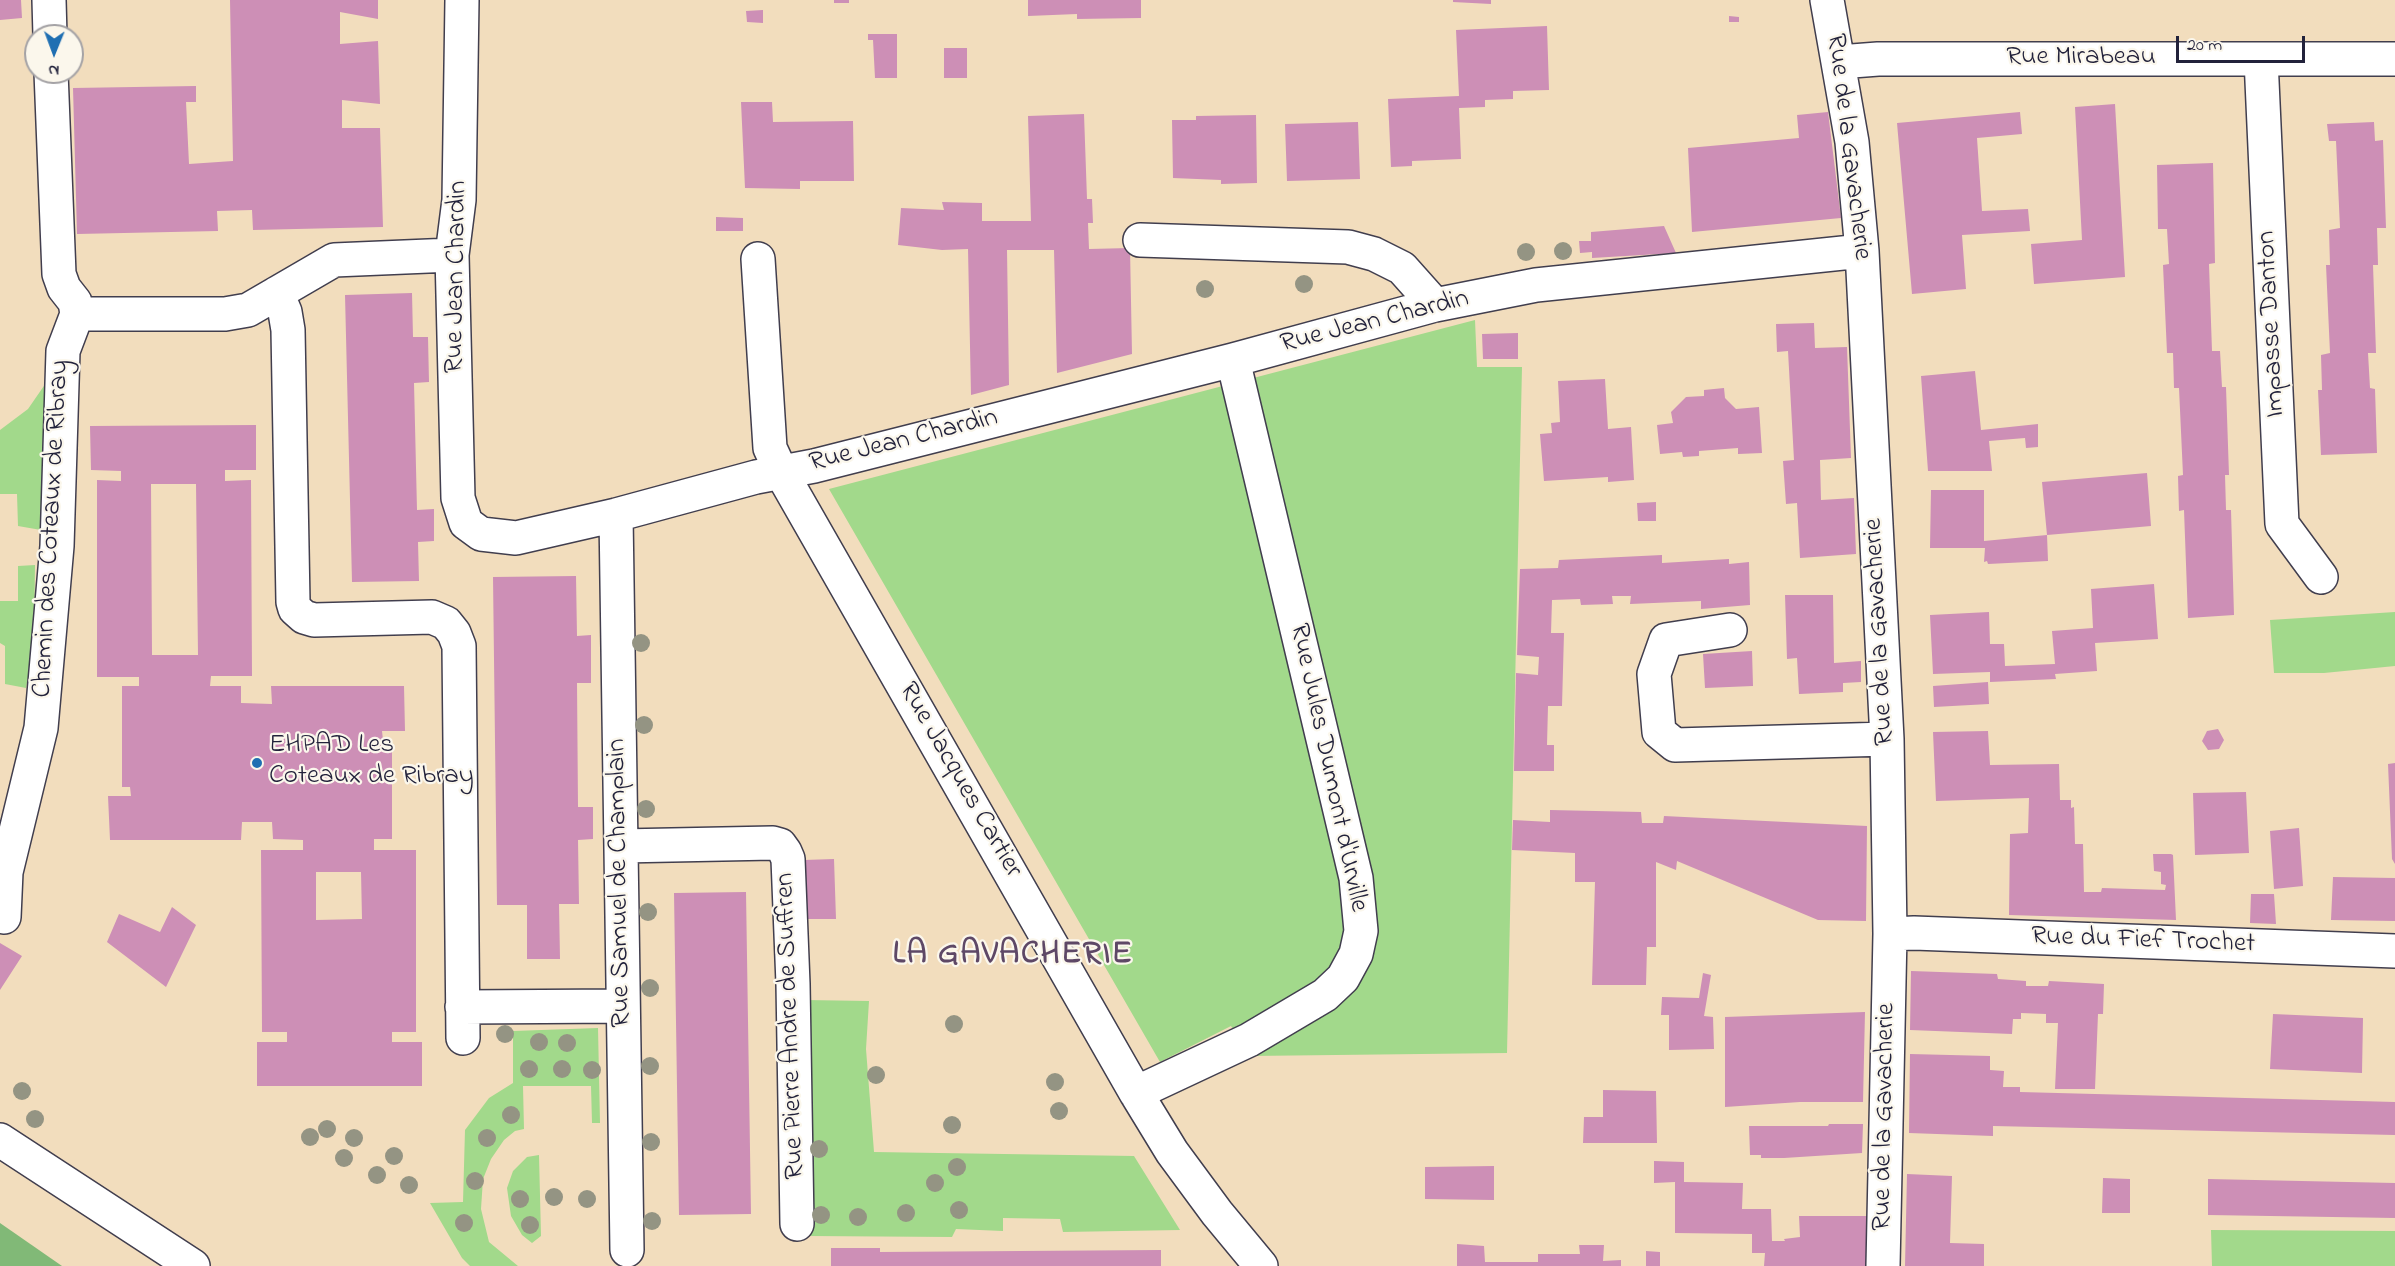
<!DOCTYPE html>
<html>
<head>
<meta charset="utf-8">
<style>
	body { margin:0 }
	#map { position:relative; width:2395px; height:1266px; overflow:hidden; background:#f2ddbd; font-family:"Indie Flower",sans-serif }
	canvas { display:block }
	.north { position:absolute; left:24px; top:24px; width:60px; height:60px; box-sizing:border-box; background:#fbf7ec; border:2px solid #a4a2a5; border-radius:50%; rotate:181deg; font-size:16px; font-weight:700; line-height:24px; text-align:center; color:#22223b }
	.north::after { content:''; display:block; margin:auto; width:21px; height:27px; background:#1f6fb2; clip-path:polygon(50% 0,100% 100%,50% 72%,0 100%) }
	.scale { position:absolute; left:2176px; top:36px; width:129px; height:27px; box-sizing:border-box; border:3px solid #22223b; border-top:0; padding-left:8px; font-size:18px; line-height:21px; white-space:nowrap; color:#22223b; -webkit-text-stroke:4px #fbf7ec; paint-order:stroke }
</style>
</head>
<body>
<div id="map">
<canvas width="2395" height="1266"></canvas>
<div class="north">N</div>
<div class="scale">20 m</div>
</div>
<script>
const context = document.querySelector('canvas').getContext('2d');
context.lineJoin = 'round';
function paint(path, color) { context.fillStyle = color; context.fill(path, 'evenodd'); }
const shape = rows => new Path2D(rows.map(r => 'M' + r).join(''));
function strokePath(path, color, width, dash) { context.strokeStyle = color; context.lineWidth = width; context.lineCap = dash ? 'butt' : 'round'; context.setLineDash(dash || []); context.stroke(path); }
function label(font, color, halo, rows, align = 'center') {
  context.font = font + ' "Indie Flower",sans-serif'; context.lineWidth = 4.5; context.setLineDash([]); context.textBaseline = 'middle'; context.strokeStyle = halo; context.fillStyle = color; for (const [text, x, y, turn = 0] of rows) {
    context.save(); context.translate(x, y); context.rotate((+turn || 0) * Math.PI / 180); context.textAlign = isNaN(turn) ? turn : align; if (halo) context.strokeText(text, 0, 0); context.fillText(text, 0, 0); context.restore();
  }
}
paint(shape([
	[1475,320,1477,367,1522,367,1507,1053,1250,1056,1231,1026,1160,1062,829,489],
	[48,380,41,530,18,526,17,494,0,494,0,430,28,409],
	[35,565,34,643,26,688,5,684,5,646,0,643,0,601,18,601,18,566],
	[2395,612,2395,666,2324,673,2274,673,2270,620],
	[805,1000,869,1001,866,1049,874,1152,1134,1156,1180,1230,1063,1232,1060,1219,1003,1218,1003,1231,956,1229,952,1237,808,1236],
	[598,1028,600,1123,592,1123,591,1086,523,1086,524,1129,515,1131,504,1140,491,1159,483,1179,481,1209,489,1242,518,1266,470,1266,462,1258,430,1203,463,1202,465,1130,489,1098,513,1083,513,1031],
	[539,1155,541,1236,532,1243,522,1235,511,1216,507,1188,513,1171,527,1157],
	[2211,1230,2395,1231,2395,1266,2212,1266]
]), '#a2d98b');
paint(shape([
	[0,1223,62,1266,0,1266]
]), '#81b977');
paint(shape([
	[0,0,21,0,22,18,0,20],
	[230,0,378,0,378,19,340,12,340,44,378,41,380,104,342,100,342,128,380,128,383,227,253,230,252,210,217,211,218,231,77,234,73,88,196,86,196,102,186,102,189,164,233,161],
	[834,0,849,0,849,3,834,3],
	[1028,0,1141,0,1141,18,1077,19,1077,14,1028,16],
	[1453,0,1491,0,1491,4,1453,2],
	[763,10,763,23,747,22,746,11],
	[1729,16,1739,17,1739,22,1729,22],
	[1547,26,1549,90,1513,91,1513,99,1485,100,1485,107,1459,108,1461,159,1412,161,1412,166,1391,167,1388,99,1459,96,1456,30],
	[868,34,897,34,897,78,875,78,873,40,868,40],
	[944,48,967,48,967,78,944,78],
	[741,102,772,102,773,122,853,121,854,181,800,181,800,189,745,188],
	[2115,104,2125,277,2034,284,2031,244,2082,240,2075,107],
	[1828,112,1841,218,1692,232,1688,148,1799,138,1797,115],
	[2020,112,2022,134,1977,138,1982,211,2028,209,2030,231,1962,235,1966,289,1912,294,1897,123],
	[1084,114,1087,199,1092,199,1093,223,1088,223,1089,249,1130,248,1132,354,1057,373,1054,250,1007,250,1009,385,971,395,968,249,942,250,898,245,901,208,944,210,942,202,982,203,982,221,1031,221,1028,116],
	[1256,115,1257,183,1221,184,1221,180,1173,178,1172,120,1196,120,1196,116],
	[1358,122,1360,179,1287,181,1285,124],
	[2374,122,2375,141,2383,140,2386,228,2377,228,2378,265,2373,265,2376,353,2368,353,2370,388,2375,389,2377,453,2321,455,2318,390,2322,390,2321,355,2330,353,2326,265,2330,265,2329,230,2340,228,2336,141,2329,141,2327,124],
	[2213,163,2215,263,2209,264,2212,351,2220,351,2222,387,2226,387,2229,475,2225,475,2226,510,2231,510,2234,615,2188,618,2184,510,2179,511,2178,476,2183,475,2179,388,2174,388,2173,353,2167,353,2163,265,2169,264,2167,229,2158,229,2157,165],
	[716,217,743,218,743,231,716,231],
	[1664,226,1676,253,1592,258,1592,252,1580,253,1579,241,1591,241,1591,232],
	[412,293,413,337,428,337,429,382,414,383,417,510,434,509,434,541,418,542,419,581,352,582,345,295],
	[1814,323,1815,348,1847,347,1851,458,1820,460,1821,500,1854,498,1856,554,1800,558,1797,503,1786,504,1783,461,1794,460,1788,351,1777,352,1776,324],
	[1518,333,1518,359,1483,359,1482,334],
	[1975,371,1981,430,2038,424,2038,447,2026,448,2025,438,1989,441,1992,471,1928,471,1921,376],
	[1605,379,1608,429,1631,427,1634,480,1608,482,1608,477,1544,481,1540,434,1552,433,1551,423,1560,422,1558,381],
	[1724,388,1725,398,1736,409,1759,407,1762,453,1738,454,1738,448,1699,451,1699,456,1683,457,1682,452,1660,454,1657,425,1673,423,1671,412,1686,397,1704,396,1704,390],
	[256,425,256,470,225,470,225,481,251,480,252,676,211,676,210,686,241,686,241,703,272,704,271,686,404,686,405,731,382,731,383,740,392,740,392,839,374,839,374,850,416,850,416,1032,392,1032,392,1042,422,1042,422,1086,257,1086,257,1042,287,1042,287,1032,262,1032,261,850,303,850,303,840,273,839,272,822,242,822,241,840,110,840,108,796,131,796,130,787,122,787,122,686,139,686,139,677,97,677,97,480,121,481,121,471,91,470,90,426],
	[151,484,196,484,198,655,152,655],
	[316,872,361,872,362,919,316,920],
	[2147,473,2151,526,2047,535,2042,482],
	[1931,490,1984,490,1984,541,2047,535,2048,561,1988,564,1987,561,1984,562,1985,548,1930,548],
	[1656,502,1656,521,1638,521,1637,503],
	[1662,555,1662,563,1729,559,1729,564,1749,562,1750,605,1701,609,1701,601,1630,604,1631,596,1612,596,1613,604,1581,605,1580,599,1552,600,1551,633,1564,633,1562,706,1548,706,1547,745,1554,745,1554,771,1514,771,1516,673,1538,675,1539,657,1517,655,1520,569,1558,568,1559,560],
	[576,576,577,636,591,635,591,683,577,683,578,807,593,807,593,839,578,840,579,904,559,904,560,959,527,959,527,905,497,905,493,577],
	[2154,584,2158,639,2095,643,2097,671,2055,674,2056,679,1990,682,1990,672,1933,674,1930,615,1989,612,1990,644,2004,644,2005,666,2055,664,2052,631,2093,628,2091,589],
	[1785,595,1833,595,1834,663,1861,661,1861,682,1843,683,1843,692,1799,694,1797,658,1787,659],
	[1752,651,1753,686,1705,688,1703,654],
	[1988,682,1989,704,1934,707,1933,686],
	[2218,729,2224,740,2219,749,2208,750,2202,741,2207,731],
	[1988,731,1990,765,2059,764,2060,800,2071,800,2071,808,2074,807,2075,844,2083,844,2084,892,2101,892,2102,888,2165,890,2166,885,2161,884,2161,872,2154,871,2153,854,2171,854,2173,855,2176,920,2009,915,2010,834,2028,833,2029,798,1936,801,1933,732],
	[2395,763,2395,864,2392,859,2388,764],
	[2246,792,2249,853,2195,855,2193,793],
	[1550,810,1641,812,1642,823,1663,823,1664,816,1867,826,1866,921,1818,920,1677,861,1676,870,1656,862,1656,947,1647,947,1646,985,1592,985,1595,882,1575,882,1575,853,1512,850,1513,820,1550,822],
	[2299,828,2303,886,2274,889,2270,831],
	[834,859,836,919,805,919,804,860],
	[2333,877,2395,878,2395,921,2331,920],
	[746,892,751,1214,679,1215,674,893],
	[2251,894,2274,894,2276,924,2250,923],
	[172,907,196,925,166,987,107,942,119,914,160,932],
	[0,943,22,956,0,990],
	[1911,971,1997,974,1998,979,2026,981,2026,986,2048,986,2049,981,2104,984,2103,1014,2098,1014,2095,1089,2055,1089,2058,1023,2046,1023,2046,1014,2021,1013,2021,1019,2013,1019,2012,1034,1910,1030],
	[1703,973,1711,975,1704,1016,1713,1017,1714,1049,1669,1050,1669,1015,1661,1015,1662,997,1699,998],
	[1865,1012,1863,1102,1800,1102,1725,1107,1725,1017],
	[2273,1014,2363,1018,2362,1073,2270,1069],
	[1910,1054,1990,1056,1990,1070,2004,1071,2003,1087,2020,1087,2020,1092,2395,1102,2395,1135,1993,1126,1993,1136,1909,1133],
	[1603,1090,1656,1091,1657,1143,1583,1143,1584,1117,1603,1117],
	[1829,1124,1863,1124,1862,1153,1784,1158,1761,1158,1761,1155,1750,1155,1749,1126,1828,1126],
	[1654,1161,1684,1162,1684,1182,1743,1183,1742,1209,1771,1209,1772,1241,1785,1241,1784,1239,1800,1237,1799,1216,1868,1216,1866,1266,1764,1266,1765,1253,1752,1253,1752,1234,1675,1233,1675,1182,1654,1183],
	[1494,1166,1494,1200,1425,1199,1425,1167],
	[1907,1174,1952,1176,1950,1243,1984,1244,1984,1266,1905,1266],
	[2103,1178,2130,1179,2130,1213,2102,1213],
	[2208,1179,2395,1183,2395,1218,2208,1215],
	[1457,1244,1484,1246,1485,1262,1538,1262,1538,1254,1580,1254,1579,1245,1604,1245,1603,1261,1621,1260,1621,1266,1457,1266],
	[831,1248,880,1248,880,1252,1161,1250,1161,1266,831,1266],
	[1646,1251,1660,1252,1660,1266,1646,1266]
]), '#cd8fb6');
const minor = shape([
	[49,0,50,36],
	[462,0,459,200,452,255,458,498,466,523,481,534,516,538,616,515,756,477,814,466,1233,360,1435,305,1536,285,1862,251],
	[1827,0,1852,142,1862,251,1887,739,1890,934,1883,1266],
	[2261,59,2282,524,2321,577],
	[1839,62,1878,59,2395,59],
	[1140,240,1348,247,1374,254,1402,268,1435,305],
	[758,259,770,448,781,472,1136,1093,1172,1152,1217,1213,1261,1266],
	[277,293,285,312,288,330,293,602,295,609,304,617,314,620,432,617,446,623,454,633,459,646,463,1038],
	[77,314,225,314,248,310,334,260,452,255],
	[616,515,627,1250],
	[1730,630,1666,640,1654,674,1659,732,1675,745,1887,739],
	[621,846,773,843,780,845,785,852,788,859,793,984,797,1224],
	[4,917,6,872,41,728,57,546,63,351,77,314,75,302,64,288,59,274,51,72],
	[1890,934,1914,933,2395,951],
	[462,1007,623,1006],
	[1136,1093,1249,1040,1325,995,1343,978,1356,954,1361,931,1356,878,1233,360],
	[0,1140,193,1266]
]);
strokePath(minor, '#413e4e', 36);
strokePath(minor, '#fff', 33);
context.fillStyle = '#949483';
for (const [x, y] of [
	[1563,251],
	[1526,252],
	[1304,284],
	[1205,289],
	[641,643],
	[644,725],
	[646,809],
	[648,912],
	[650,988],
	[954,1024],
	[505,1034],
	[539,1042],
	[567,1043],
	[650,1066],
	[529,1069],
	[562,1069],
	[592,1070],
	[876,1075],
	[1055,1082],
	[22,1091],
	[1059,1111],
	[511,1115],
	[35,1119],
	[952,1125],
	[327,1129],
	[310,1137],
	[354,1138],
	[487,1138],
	[651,1142],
	[819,1149],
	[394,1156],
	[344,1158],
	[957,1167],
	[377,1175],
	[475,1181],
	[935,1183],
	[409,1185],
	[554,1197],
	[520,1199],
	[587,1199],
	[959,1210],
	[906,1213],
	[821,1215],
	[858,1217],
	[652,1221],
	[464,1223],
	[530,1225]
]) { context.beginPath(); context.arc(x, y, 9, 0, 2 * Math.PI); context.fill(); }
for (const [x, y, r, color] of [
	[257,763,6,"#1f6fb2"]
]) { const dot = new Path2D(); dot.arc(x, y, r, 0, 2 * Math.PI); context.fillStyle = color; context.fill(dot); strokePath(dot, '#fbf7ec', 2); }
label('27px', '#22223b', '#fbf7ec', [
	["Rue Mirabeau",2081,59],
	["Rue de la Gavacherie",1847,147,83],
	["Rue Jean Chardin",458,277,-89],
	["Rue Jean Chardin",1375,323,-14],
	["Impasse Danton",2273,324,-93],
	["Rue Jean Chardin",904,442,-14],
	["Chemin des Coteaux de Ribray",53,529,-87],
	["Rue de la Gavacherie",1881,632,-93],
	["Rue Jules Dumont d'Urville",1327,768,78],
	["Rue Jacques Cartier",959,781,60],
	["Rue Samuel de Champlain",621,883,-91],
	["Rue du Fief Trochet",2143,942,2],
	["Rue Pierre Andre de Suffren",792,1026,-92],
	["Rue de la Gavacherie",1886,1117,-89]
]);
label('27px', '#22223b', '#fbf7ec', [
	["EHPAD Les",269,747],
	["Coteaux de Ribray",269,778]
], 'left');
context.letterSpacing = '1.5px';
label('bold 33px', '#5e4866', '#fbf7ec', [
	["LA GAVACHERIE",1013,957]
]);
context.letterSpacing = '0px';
</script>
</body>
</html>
